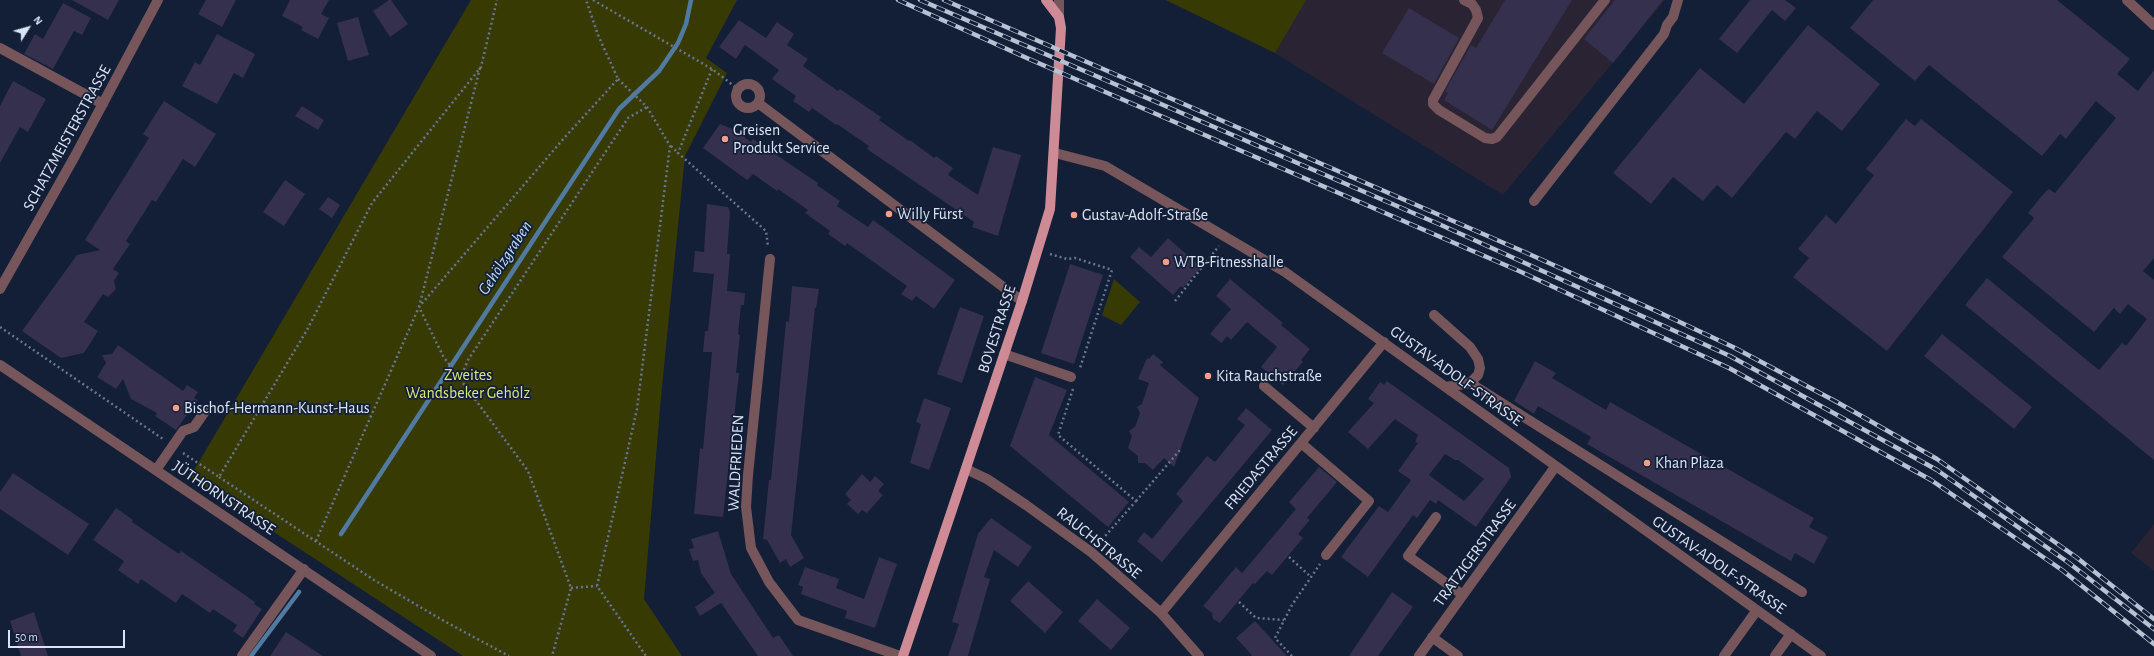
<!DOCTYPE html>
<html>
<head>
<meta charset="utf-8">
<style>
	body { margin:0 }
	#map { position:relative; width:2154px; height:656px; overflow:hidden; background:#121f37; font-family:"Alegreya Sans",sans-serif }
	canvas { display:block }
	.north { position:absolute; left:8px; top:8px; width:40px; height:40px; -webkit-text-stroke:3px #121f37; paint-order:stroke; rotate:53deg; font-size:11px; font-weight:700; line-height:16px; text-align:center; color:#dbe4f5 }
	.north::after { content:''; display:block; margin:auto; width:14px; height:18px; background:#dbe4f5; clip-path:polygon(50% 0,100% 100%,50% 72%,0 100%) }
	.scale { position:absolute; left:8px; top:630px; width:117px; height:18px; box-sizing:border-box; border:2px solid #dbe4f5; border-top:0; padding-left:5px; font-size:12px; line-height:14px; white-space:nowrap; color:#dbe4f5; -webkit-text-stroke:3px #121f37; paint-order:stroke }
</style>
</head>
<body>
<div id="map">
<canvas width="2154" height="656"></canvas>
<div class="north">N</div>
<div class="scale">50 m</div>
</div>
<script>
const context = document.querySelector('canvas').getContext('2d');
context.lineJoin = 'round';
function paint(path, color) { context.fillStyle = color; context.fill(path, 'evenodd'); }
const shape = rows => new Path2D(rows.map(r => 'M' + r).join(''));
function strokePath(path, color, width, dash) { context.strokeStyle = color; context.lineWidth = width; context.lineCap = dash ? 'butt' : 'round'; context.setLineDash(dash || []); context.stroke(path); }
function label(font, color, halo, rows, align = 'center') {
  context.font = font + ' "Alegreya Sans",sans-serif'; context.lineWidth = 3.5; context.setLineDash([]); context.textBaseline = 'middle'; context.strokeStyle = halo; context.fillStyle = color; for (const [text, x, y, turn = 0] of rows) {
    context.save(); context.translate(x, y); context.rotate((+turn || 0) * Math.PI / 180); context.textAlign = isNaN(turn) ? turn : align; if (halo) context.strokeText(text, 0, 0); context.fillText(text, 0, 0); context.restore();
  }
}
paint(shape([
	[1165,0,1665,0,1503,195,1275,53],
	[2154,524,2154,571,2131,553]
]), '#292333');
paint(shape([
	[471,0,737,0,706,58,727,73,685,156,661,397,644,599,682,656,463,656,190,477],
	[1166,0,1306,0,1275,53],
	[1114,279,1140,302,1121,325,1102,315]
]), '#373a03');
strokePath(shape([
	[341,534,619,109,659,71,678,43,686,24,691,0],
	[251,656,299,592]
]), '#517aa0', 4.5);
paint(shape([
	[72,0,119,0,108,20],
	[206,0,236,0,222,27,198,14],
	[290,0,329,0,321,14,329,18,318,39,301,30,303,27,282,16],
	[389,0,391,0,408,24,390,37,373,11],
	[1505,0,1572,0,1492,130,1444,100,1448,93,1445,91,1471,45,1476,48],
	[1615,0,1663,0,1613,63,1584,39],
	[1750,0,1785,0,1796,8,1785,21,1772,10,1737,53,1719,39],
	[1873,0,2057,0,2130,59,2117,74,2138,91,2154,70,2154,258,2143,271,2154,280,2154,460,1965,305,1987,278,2099,370,2122,343,2126,346,2147,319,2128,304,2120,314,2114,308,2094,332,2002,257,2034,218,2028,213,2045,192,2049,189,2055,193,2116,118,2096,101,2066,139,2060,134,2042,156,1929,65,1915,81,1850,28],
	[63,3,91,18,82,35,74,31,53,69,24,54,35,34,43,39],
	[1409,8,1459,38,1434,84,1382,53],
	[358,17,369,55,348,61,337,23],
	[739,20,766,38,777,22,794,34,787,45,808,59,803,66,838,91,840,89,881,117,879,120,909,141,910,140,934,158,936,156,953,168,948,175,978,195,993,147,1021,155,998,236,972,227,974,222,867,149,869,146,837,124,836,125,812,108,809,112,793,101,796,96,772,79,779,70,745,45,736,59,719,47],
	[1808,25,1880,84,1842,131,1817,111,1795,139,1786,132,1732,198,1717,185,1703,201,1673,177,1651,204,1613,173,1700,68,1744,104],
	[217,34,255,54,243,78,234,73,217,104,182,86,195,62,200,65],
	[13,81,46,99,28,132,20,127,0,163,0,106],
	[164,101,216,134,195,167,183,159,156,202,152,200,126,241,130,244,113,269,119,273,114,281,116,289,108,297,103,294,84,322,98,331,84,353,61,358,22,331,77,255,100,250,85,240,149,138,143,134],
	[302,106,324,120,318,130,295,116],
	[1906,119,1915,126,1921,119,2013,192,1887,351,1793,277,1809,258,1798,249,1826,215,1836,224,1874,175,1866,169],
	[720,124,735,130,751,142,753,139,818,183,817,185,840,201,837,206,868,227,873,220,955,280,934,309,916,296,912,301,901,294,907,286,847,243,845,246,828,234,830,231,805,213,808,210,778,189,777,191,753,174,747,180,703,148],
	[285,180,305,194,284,226,263,212],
	[328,197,340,205,332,218,319,209],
	[707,204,728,207,730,212,727,254,730,254,730,256,727,291,745,293,744,305,741,305,738,334,740,335,736,373,739,373,723,517,694,514,700,448,703,449,712,352,703,352,705,331,708,331,714,274,693,272,695,251,704,252],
	[1168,238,1201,267,1183,288,1181,286,1173,295,1130,257,1139,247,1151,257],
	[1070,264,1103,275,1074,364,1041,353],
	[1230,279,1283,323,1281,325,1310,349,1301,360,1303,362,1283,385,1261,367,1277,347,1247,322,1231,340,1227,336,1222,343,1220,342,1210,334,1231,309,1216,296],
	[792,286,819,289,816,308,815,308,791,535,804,558,790,567,786,559,780,563,767,540,763,539,769,480,771,480,786,321,789,322],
	[960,307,984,316,962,383,937,374],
	[1942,334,2032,407,2014,429,1924,356],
	[118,345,183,391,187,385,198,392,194,398,198,400,176,430,155,416,157,413,131,399,123,379,116,389,97,377,106,363,102,355,112,354],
	[1153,354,1163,362,1160,365,1199,398,1174,467,1164,458,1153,470,1145,463,1138,463,1138,456,1128,448,1132,436,1129,431,1135,427,1140,413,1137,407,1142,404,1149,383,1138,379,1147,358,1149,359],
	[1535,361,1556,373,1552,378,1606,410,1610,402,1814,518,1809,527,1828,537,1814,564,1795,553,1791,561,1587,444,1591,437,1538,406,1534,414,1514,401],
	[1035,377,1067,390,1049,435,1129,502,1108,527,1010,446],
	[1387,381,1509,468,1511,477,1476,527,1438,500,1436,504,1430,500,1417,518,1413,515,1368,577,1341,557,1379,506,1388,512,1411,480,1398,471,1418,443,1415,442,1418,435,1395,419,1368,449,1348,432,1374,403,1368,399,1380,382,1384,385],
	[1445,454,1455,460,1458,460,1484,479,1464,501,1429,475],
	[924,398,951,408,929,470,910,463,921,424,916,422],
	[1246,408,1272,430,1162,562,1137,541,1144,532,1152,539,1183,501,1176,494,1207,456,1215,462,1245,425,1237,419],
	[1319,467,1337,482,1307,518,1310,520,1298,534,1303,538,1272,575,1267,571,1255,584,1253,583,1220,623,1213,619,1212,613,1203,606,1236,567,1242,573,1296,509,1289,502],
	[13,473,89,524,68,555,0,509,0,492],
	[862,474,870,482,875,476,884,484,878,491,883,495,867,513,862,510,858,514,847,504,851,500,845,494],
	[116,508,133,520,132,522,179,554,181,551,255,602,254,604,262,609,243,638,233,631,237,625,213,609,210,613,182,594,176,603,141,579,138,584,118,570,124,561,93,540],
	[991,518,1032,547,1018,567,994,550,984,577,990,579,968,656,948,656,959,624,952,622,978,534],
	[718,531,731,574,773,638,779,635,793,656,758,656,721,603,700,616,695,607,715,593,701,573,698,560,693,561,689,549,694,548,691,539],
	[879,557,897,564,875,628,845,618,847,611,801,594,803,587,798,585,805,567,839,579,836,588,864,599],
	[1028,581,1063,612,1045,633,1010,601],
	[1392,592,1413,607,1378,656,1349,656],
	[1097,599,1130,628,1111,650,1078,621],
	[34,612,48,656,21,656,10,621],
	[1255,621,1287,656,1252,656,1250,653,1236,638],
	[286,632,323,656,270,656]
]), '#34304d');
strokePath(shape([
	[593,0,712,69,738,89],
	[480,68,419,307,443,356,528,471,571,588,552,656],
	[712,69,678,153,766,231,768,247],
	[618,79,647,107,670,146,637,409,597,586,646,656],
	[671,146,678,153],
	[1050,254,1067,259,1075,258,1112,270,1080,368],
	[1175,301,1219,246],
	[0,327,163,439],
	[460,379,468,360,628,118,647,107],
	[1073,389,1058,435,1136,501,1099,543],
	[183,453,219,477,307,330,372,203,481,67,497,0],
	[219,477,374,580,444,621,509,656],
	[1136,501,1180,450],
	[316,541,419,307,565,137,618,79,598,35,586,0],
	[1289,557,1311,577],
	[571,588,597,586],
	[1239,602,1256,618,1284,620],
	[1292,656,1275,638,1292,605,1320,564]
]), '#6a758a', 2.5, [2, 3]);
strokePath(shape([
	[1464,0,1472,4,1476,10,1478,18,1433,100,1433,104,1439,110,1485,138,1492,139,1497,137,1501,132,1605,0],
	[2127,0,2154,25],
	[1059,17,1059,0],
	[0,48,103,104],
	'736 96a12 12 0 1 1 24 0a12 12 0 1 1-24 0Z',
	[758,103,1022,301],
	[1055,153,1105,166,1285,272,1821,656],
	[1534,201,1664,34,1667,25,1673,17,1678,0],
	[770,259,748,475,746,507,751,548,769,582,798,620,900,656],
	[0,289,75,156,158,0],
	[1434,315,1470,347,1478,359,1480,368,1478,375,1470,383],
	[1004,354,1071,377],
	[0,365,431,656],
	[1264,386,1314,428],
	[1446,387,1470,383,1802,592],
	[1301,443,1369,501,1326,555],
	[966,469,987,479,1026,505,1091,552,1161,613,1199,656],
	[156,470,183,431,194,427,206,410],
	[1436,517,1408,556,1463,595],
	[1161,613,1384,342],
	[1432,637,1458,656],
	[242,656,304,569],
	[1419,656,1555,467],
	[1724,656,1757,610],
	[1775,656,1791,634]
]), '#76565a', 10);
strokePath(shape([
	[903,656,1022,301,1050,209,1061,28,1059,17,1046,0]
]), '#ce8b95', 10);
const rail = shape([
	[898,0,1029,59,1519,271,1729,368,1931,480,2062,570,2154,644],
	[920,0,1441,225,1730,356,1937,470,2069,563,2154,629],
	[944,0,1520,250,1654,310,1733,347,1835,401,1937,459,2076,557,2154,619]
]);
strokePath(rail, '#b7c1d3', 4.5);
strokePath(rail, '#121f37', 3, [9]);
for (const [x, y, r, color] of [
	[725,139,4,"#f49e89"],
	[889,214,4,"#f49e89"],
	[1074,215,4,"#f49e89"],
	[1166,262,4,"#f49e89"],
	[1208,376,4,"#f49e89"],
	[176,408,4,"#f49e89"],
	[1647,463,4,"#f49e89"]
]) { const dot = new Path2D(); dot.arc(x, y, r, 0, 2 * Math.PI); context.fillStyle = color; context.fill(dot); strokePath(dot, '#121f37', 1.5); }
label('16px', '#dbe4f5', '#121f37', [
	["Greisen",733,130],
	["Produkt Service",733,148],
	["Willy Fürst",897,214],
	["Gustav-Adolf-Straße",1082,215],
	["WTB-Fitnesshalle",1174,262],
	["Kita Rauchstraße",1216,376],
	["Bischof-Hermann-Kunst-Haus",184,408],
	["Khan Plaza",1655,463]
], 'left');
label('16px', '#dbe4f5', '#121f37', [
	["SCHATZMEISTERSTRASSE",67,138,-61],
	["BOVESTRASSE",997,329,-72],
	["GUSTAV-ADOLF-STRASSE",1456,376,36],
	["WALDFRIEDEN",736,463,-87],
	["FRIEDASTRASSE",1261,468,-50],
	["JÜTHORNSTRASSE",224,498,34],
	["RAUCHSTRASSE",1099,543,39],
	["TRATZIGERSTRASSE",1475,553,-54],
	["GUSTAV-ADOLF-STRASSE",1719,565,35]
]);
label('16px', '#dce680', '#121f37', [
	["Zweites",468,375],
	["Wandsbeker Gehölz",468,393]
]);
label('italic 17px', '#bfdbf9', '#121f37', [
	["Gehölzgraben",505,258,-57]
]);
</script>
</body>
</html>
